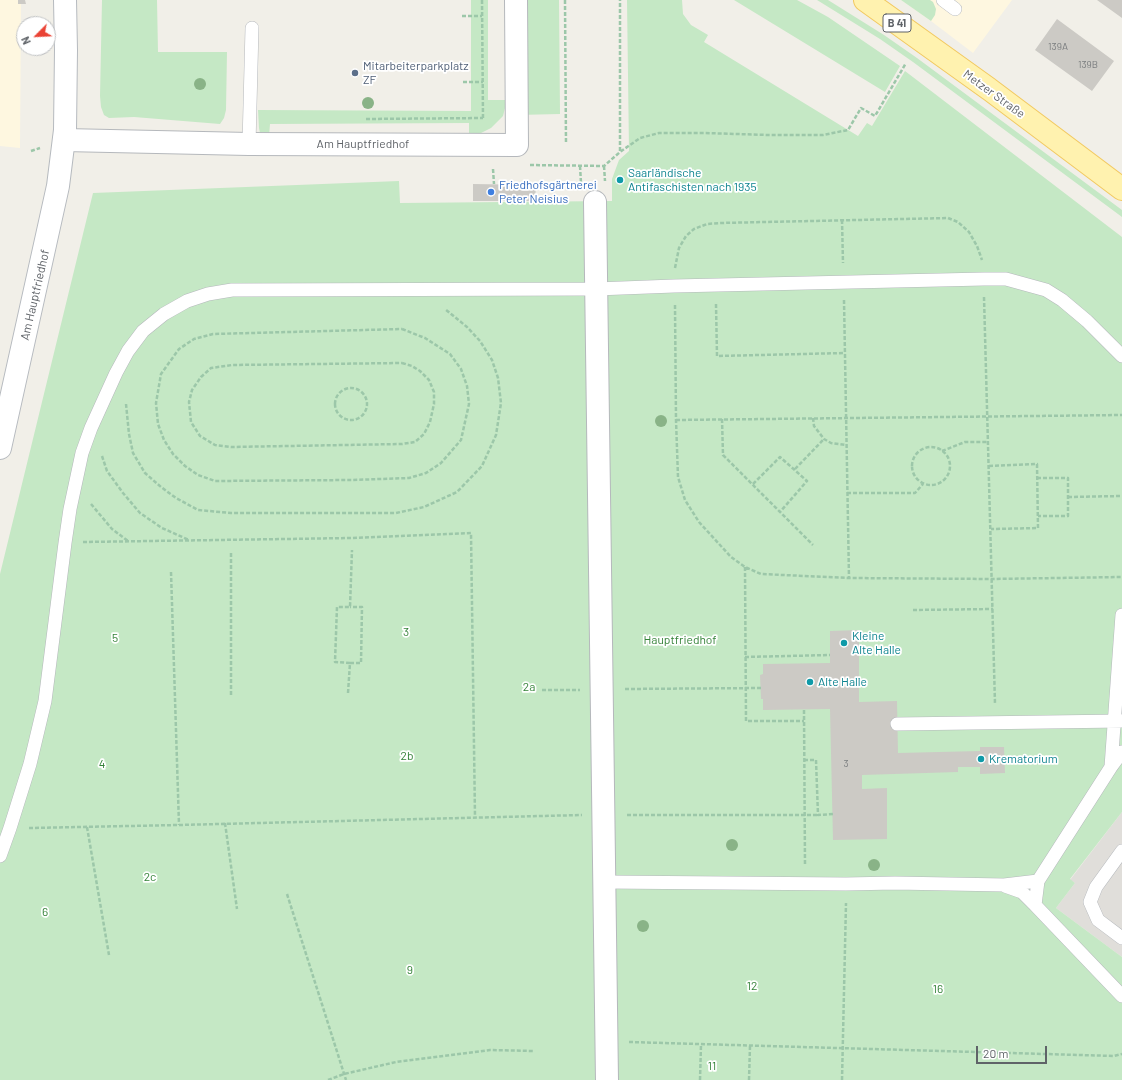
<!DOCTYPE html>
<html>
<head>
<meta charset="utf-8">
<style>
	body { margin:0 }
	#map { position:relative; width:1122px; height:1080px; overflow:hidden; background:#f1efe8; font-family:Barlow,sans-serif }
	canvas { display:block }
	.north { position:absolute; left:16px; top:16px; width:40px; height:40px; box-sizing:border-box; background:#fff; border:1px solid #bfc1c3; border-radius:50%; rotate:246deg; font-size:11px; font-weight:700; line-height:16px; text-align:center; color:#5f6368 }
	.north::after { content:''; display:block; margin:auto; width:14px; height:18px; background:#ea4335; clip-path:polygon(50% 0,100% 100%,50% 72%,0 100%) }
	.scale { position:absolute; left:976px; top:1046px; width:71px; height:18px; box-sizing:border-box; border:2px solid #5f6368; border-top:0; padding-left:5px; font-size:12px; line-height:14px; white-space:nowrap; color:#5f6368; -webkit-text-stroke:3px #fff; paint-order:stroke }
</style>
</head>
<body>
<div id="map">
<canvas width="1122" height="1080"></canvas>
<div class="north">N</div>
<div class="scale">20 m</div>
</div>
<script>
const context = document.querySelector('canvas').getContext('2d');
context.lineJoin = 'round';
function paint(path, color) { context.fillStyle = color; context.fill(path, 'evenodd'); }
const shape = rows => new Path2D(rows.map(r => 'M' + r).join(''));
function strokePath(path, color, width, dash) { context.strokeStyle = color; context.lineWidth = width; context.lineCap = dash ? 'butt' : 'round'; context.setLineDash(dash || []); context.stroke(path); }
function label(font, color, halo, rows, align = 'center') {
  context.font = font + ' Barlow,sans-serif'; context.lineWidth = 3.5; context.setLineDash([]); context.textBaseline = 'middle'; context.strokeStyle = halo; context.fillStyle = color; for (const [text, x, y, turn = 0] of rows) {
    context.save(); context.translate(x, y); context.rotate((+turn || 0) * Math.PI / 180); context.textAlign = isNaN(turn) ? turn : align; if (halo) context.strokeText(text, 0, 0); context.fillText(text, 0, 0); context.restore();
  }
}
paint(shape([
	[0,0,21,0,20,148,0,146],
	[901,0,1012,0,973,53,931,21]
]), '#fef7e0');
paint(shape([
	[1122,812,1122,957,1056,908,1075,883,1070,880]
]), '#e0deda');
paint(shape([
	[102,0,157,0,158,52,227,52,226,110,224,118,220,124,134,117,109,118,104,115,101,107,100,96],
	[471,0,488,0,488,100,507,100,503,116,491,128,481,133,469,134,469,123,270,124,269,136,265,135,260,133,259,128,258,110,471,111],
	[516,0,559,0,560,114,517,115],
	[627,0,682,0,683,14,691,25,708,35,704,42,858,136,867,123,872,126,905,71,1122,237,1122,812,1070,879,1075,883,1056,908,1122,957,1122,1080,0,1080,0,574,93,193,399,181,400,203,612,201,612,179,619,160,629,151],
	[734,0,797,0,828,17,900,66,885,92],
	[817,0,828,0,884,35,917,58,1122,210,1122,217,913,62,880,39],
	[901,0,930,0,933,2,936,9,935,15,931,21]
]), '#c5e8c5');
paint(shape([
	[18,0,25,0,26,4,18,4],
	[1097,0,1122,0,1122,18],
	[1057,19,1114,61,1092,91,1035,50],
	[473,184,536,185,535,201,473,201],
	[859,630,859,702,897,701,898,753,980,751,980,747,1004,747,1005,773,980,774,980,767,958,767,958,772,862,775,862,789,887,788,887,839,833,840,830,709,763,710,763,699,761,699,760,675,763,674,763,664,830,663,830,631]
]), '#cccac5');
const lane = shape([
	[943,0,955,9],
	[249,144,252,28],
	[897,724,1122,721],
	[1111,767,1122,615],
	[1122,851,1096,887,1090,902,1098,920,1122,938],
	[0,856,10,828,30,764,45,701,65,543,70,509,82,453,91,428,116,373,128,351,143,331,164,314,187,301,208,294,232,290,596,289,674,286,984,279,1006,279,1046,290,1062,300,1087,321,1122,356],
	[605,882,846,884,895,883,1004,885,1038,881],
	[1005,886,1022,892,1035,905,1122,996],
	[1035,905,1038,881,1111,767,1122,752]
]);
const street = shape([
	[64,140,249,144,517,145,516,0],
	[595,202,607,1080]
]);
const secondary = shape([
	[0,448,58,186,65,130,66,50,65,0]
]);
const primary = shape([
	[865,0,989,89,1122,189]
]);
strokePath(lane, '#b5b8bc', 14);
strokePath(street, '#b5b8bc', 24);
strokePath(secondary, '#b6babf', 24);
strokePath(primary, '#f2c960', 24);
strokePath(shape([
	[482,0,483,119],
	[565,0,566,144],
	[462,16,482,16],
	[463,82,483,82],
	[366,119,483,118],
	[31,151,40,148],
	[620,151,620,0],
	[530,165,604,166,620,152,640,138,659,133,704,133,769,135,823,135,848,130,861,108,875,116,906,63],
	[580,166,581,183],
	[604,166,605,181],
	[493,169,494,184],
	[842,220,843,263],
	[675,268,679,248,686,236,694,229,707,224,720,223,948,218,958,222,969,232,977,246,982,260],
	[984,297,995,704],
	[844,300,849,578],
	[716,304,717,356,845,353],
	[675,305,676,420,678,477,685,500,699,522,731,557,745,567,761,574,849,578,992,579,1122,577],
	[402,329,425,338,450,354,461,369,467,386,469,404,461,440,441,463,426,473,409,478,352,480,215,481,198,475,185,466,173,454,164,440,158,424,156,403,161,374,179,349,194,339,213,334,402,329],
	[402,363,412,366,420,371,429,380,434,392,434,404,430,422,424,434,415,442,402,444,231,447,215,445,200,436,191,422,189,402,192,390,201,377,211,368,232,365,402,363],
	'335 404a16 16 0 1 1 32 0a16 16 0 1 1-32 0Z',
	[126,404,129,434,133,453,145,473,161,487,176,498,198,510,231,513,396,513,424,507,457,492,482,466,496,435,501,403,498,378,492,360,480,341,467,327,445,309],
	[813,418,814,426,824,439,831,443,846,445],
	[722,419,723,455,813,545],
	[676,420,1122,415],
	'912 466a19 19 0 1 1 38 0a19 19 0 1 1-38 0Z',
	[942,451,965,442,988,442],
	[102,456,107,471,123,493,140,513,162,528,189,540],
	[989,466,1037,464,1038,528,991,529],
	[795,469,824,439],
	[1037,478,1068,478,1068,516,1038,516],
	[753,484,780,457,807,481,780,512],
	[847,493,915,493,923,484],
	[1068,497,1122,496],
	[91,504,112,529,128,541],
	[83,542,352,538,471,533,475,817],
	[231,553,231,696],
	[745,567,746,721,804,721],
	[171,572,179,825],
	[913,610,993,609],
	[745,657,830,655],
	[350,663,361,663,362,607,350,607],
	[625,689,761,688],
	[542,690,580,690],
	[348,693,350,663,335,662,337,607,350,607,352,550],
	[804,710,805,865],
	[804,760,816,760,818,815,833,814],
	[627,815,818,815],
	[225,823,237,909],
	[87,827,109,955],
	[29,828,179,825,582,815],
	[287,894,346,1080],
	[629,1042,1114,1056,1122,1054],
	[328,1080,344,1074,396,1062,490,1050,533,1051],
	[700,1080,701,1045],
	[749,1080,750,1046],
	[842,1080,846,903]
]), '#9cc7a9', 2.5, [4, 2]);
strokePath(lane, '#fff', 13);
strokePath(street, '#fff', 22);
strokePath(secondary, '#fff', 22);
strokePath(primary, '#fff2af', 22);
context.fillStyle = '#89b387';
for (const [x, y] of [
	[200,84],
	[368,103],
	[661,421],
	[732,845],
	[874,865],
	[643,926]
]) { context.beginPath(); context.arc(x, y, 6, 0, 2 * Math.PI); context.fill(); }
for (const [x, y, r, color] of [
	[355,73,4,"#5c6f8a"],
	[620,180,4,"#0f9aa8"],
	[491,192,4,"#3f7fe0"],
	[844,643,4,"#0f9aa8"],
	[810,682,4,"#0f9aa8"],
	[981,759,4,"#0f9aa8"]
]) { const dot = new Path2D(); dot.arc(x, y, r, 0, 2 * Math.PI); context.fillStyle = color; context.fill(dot); strokePath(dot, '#fff', 1.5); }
label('10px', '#7a7d7f', null, [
	["139A",1058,47],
	["139B",1088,65],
	["3",846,764]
]);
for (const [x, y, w] of [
	[897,23,28]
]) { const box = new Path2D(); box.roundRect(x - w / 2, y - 9, w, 18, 3); context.fillStyle = '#fff'; context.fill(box); strokePath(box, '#5f6368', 1); }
label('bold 11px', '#5f6368', null, [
	["B 41",897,23]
]);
label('12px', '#4e5e75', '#fff', [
	["Mitarbeiterparkplatz",363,66],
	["ZF",363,80]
], 'left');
label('12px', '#5f6368', '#fff', [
	["Metzer Straße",994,94,36],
	["Am Hauptfriedhof",363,144],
	["Am Hauptfriedhof",35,295,-77]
]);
label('12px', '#0d838f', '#fff', [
	["Saarländische",628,173],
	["Antifaschisten nach 1935",628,187],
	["Kleine",852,636],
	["Alte Halle",852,650],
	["Alte Halle",818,682],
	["Krematorium",989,759]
], 'left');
label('12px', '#366cbe', '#fff', [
	["Friedhofsgärtnerei",499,185],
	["Peter Neisius",499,199]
], 'left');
label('12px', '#348238', '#fff', [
	["3",406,632],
	["5",115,638],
	["Hauptfriedhof",680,640],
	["2a",529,687],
	["2b",407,756],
	["4",102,764],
	["2c",150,877],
	["6",45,912],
	["9",410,970],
	["12",752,986],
	["16",938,989],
	["11",712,1066]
]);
</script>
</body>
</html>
